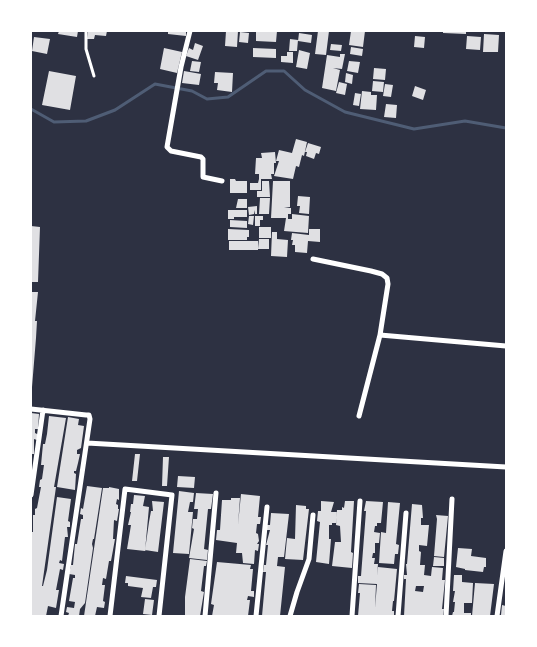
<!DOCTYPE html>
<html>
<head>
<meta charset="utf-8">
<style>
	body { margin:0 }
	#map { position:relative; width:537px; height:647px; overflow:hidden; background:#2d3142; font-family:"DM Sans",sans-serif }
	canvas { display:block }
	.frame { position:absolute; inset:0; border:32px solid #fff; pointer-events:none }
</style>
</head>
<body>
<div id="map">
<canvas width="537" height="647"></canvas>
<div class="frame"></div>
</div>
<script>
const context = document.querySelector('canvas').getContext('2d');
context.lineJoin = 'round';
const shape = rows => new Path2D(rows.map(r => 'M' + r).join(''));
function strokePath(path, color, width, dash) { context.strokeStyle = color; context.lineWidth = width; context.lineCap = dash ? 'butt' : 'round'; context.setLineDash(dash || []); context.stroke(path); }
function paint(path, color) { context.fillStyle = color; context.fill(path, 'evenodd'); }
strokePath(shape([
	[31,109,54,122,86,121,115,110,155,84,192,91,207,99,228,97,266,71,284,71,305,90,345,112,414,129,465,121,506,128]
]), '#4f5d75', 3);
paint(shape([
	[59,31,78,31,77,37,58,34],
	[88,31,107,31,106,36,95,35,94,39,87,39],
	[168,31,186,31,186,36,168,34],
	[226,31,238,31,237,47,225,46],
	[256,31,277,31,276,42,256,41],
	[318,31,329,31,326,55,315,54],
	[351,31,365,31,363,47,349,45],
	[443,31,466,31,466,34,443,33],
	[240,32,249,33,248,43,239,42],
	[299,33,312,35,311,43,298,41],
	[484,34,499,35,498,52,483,52],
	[415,36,425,37,424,48,414,47],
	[467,36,481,37,480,50,466,49],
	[34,37,50,39,47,54,32,51],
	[290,39,298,40,297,51,289,51],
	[195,43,203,46,198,60,186,56,189,48,193,50],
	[331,44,342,45,341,51,330,50],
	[351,47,363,49,362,56,350,54],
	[164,48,182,52,177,73,160,69],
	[253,48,276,49,276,58,253,57],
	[299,50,310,53,307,69,296,67],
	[287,52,293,52,293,63,281,62,281,56,287,56],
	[340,54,345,54,342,69,333,68,340,70,336,91,322,88,327,55,340,57],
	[192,61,201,62,199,72,190,71],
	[349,61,360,62,358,73,347,71],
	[374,68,386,69,385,80,373,79],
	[49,71,76,76,70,110,42,105],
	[184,71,201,74,199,85,182,83],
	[215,72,233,73,232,92,217,90,218,83,214,83],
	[346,73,353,75,352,84,345,82],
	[373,81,384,82,383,92,372,91],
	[339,82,347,84,345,95,336,93],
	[385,84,393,85,391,97,383,96],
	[415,86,426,90,423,100,412,96],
	[362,91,371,92,371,95,377,95,376,110,360,109],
	[355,93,361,94,359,106,353,105],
	[386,104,397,105,396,118,384,117],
	[296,139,307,142,304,156,302,155,299,167,296,166,293,179,274,176,279,161,276,161,279,150,292,153],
	[308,143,321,147,319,154,316,153,314,159,306,156,307,152,305,152],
	[275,152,276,163,274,163,274,174,271,174,272,179,261,179,261,190,250,190,250,183,258,183,259,179,259,174,255,174,256,158,262,158,261,153],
	[230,179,235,179,236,181,247,181,247,193,230,193],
	[262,181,269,181,270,197,257,197,257,191,262,191],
	[273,181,290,181,290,207,284,208,291,208,291,214,288,214,288,219,292,219,292,214,309,216,308,233,284,231,286,218,271,218],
	[298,196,310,197,309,214,299,213,300,206,297,206],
	[260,198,270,198,269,214,259,214],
	[238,199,247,199,247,208,236,208],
	[257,206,257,214,255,214,254,210,254,214,249,215,248,207],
	[228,210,247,210,247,217,234,217,234,219,228,219],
	[249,216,254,216,253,225,248,224],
	[255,216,263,216,263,220,260,220,260,226,255,226],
	[230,220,247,221,247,228,230,227],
	[31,226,40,227,38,282,31,282],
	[259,227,271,227,271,238,259,238],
	[228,229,249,230,249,237,247,237,247,240,228,240],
	[309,229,320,229,320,242,308,241,307,253,295,252,295,245,292,245,293,240,291,240,292,233,309,235],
	[272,232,277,232,277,239,288,240,287,257,271,256],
	[259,239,269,239,269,249,258,249],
	[229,241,258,241,258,250,229,250],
	[31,292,38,292,35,321,37,321,36,338,32,387],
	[31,413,39,414,38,429,35,429,35,433,37,434,37,440,34,439,34,454,31,454],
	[49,416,66,418,54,487,56,487,42,586,43,586,47,570,57,497,71,499,68,521,70,522,70,527,67,527,68,537,65,537,62,561,60,560,59,563,64,564,63,570,60,569,56,590,59,590,56,608,48,606,46,616,31,616,31,532,33,532,33,515,35,515,35,509,37,508,41,487,39,487,40,480,42,479,44,465,41,465,43,444,45,444,47,434],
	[68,417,79,419,78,425,84,426,81,448,77,450,77,454,80,454,78,463,76,471,74,471,74,473,76,474,75,490,57,487],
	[135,454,140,454,137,481,132,481],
	[163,457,169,457,167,486,162,486],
	[178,476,195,477,194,488,177,487],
	[87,486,102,488,94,539,93,539,92,544,93,548,85,603,80,609,79,616,68,616,69,613,66,612,67,607,74,608,75,602,69,601,73,578,75,578,75,575,69,574,71,565,73,565,75,544,77,544,81,519,83,519,83,515,80,514,81,508,83,509],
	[109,487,119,489,119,500,117,499,116,504,118,505,118,509,119,509,117,521,114,520,113,539,115,539,111,561,109,561,106,579,103,578,102,585,105,585,103,601,105,602,104,608,97,607,95,616,84,616,103,488,109,488],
	[179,491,194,493,193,502,190,502,188,512,193,512,189,554,173,553],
	[196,493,213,494,211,509,208,509,204,549,208,550,207,560,189,558,194,529,192,528,193,519,197,519,198,509,194,509],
	[241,494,260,496,258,517,261,517,260,524,257,524,256,533,258,534,259,541,257,544,259,544,258,551,255,550,254,564,243,563,242,553,236,553,237,543,216,540,217,530,220,530,222,500,231,500,231,498,240,498,238,525],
	[134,495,145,496,143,506,149,507,145,551,127,549,131,525,128,525,131,512,130,512,131,504,133,504],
	[152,501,164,502,158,552,145,550,149,522,151,511,153,511],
	[321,501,334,502,331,512,337,512,336,523,332,523,332,525,329,525,329,539,331,539,329,564,316,562,320,522,317,521,318,511,321,511],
	[345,501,354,501,351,552,353,553,352,568,332,566,335,542,341,542,340,526,336,525,337,510,342,510,342,507,344,508],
	[366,501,383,502,381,523,377,523,377,526,375,526,374,532,380,533,379,543,375,543,375,553,373,553,372,558,375,558,374,564,378,564,377,576,378,567,397,569,394,601,393,601,392,611,394,611,394,616,358,616,360,593,358,593,359,584,376,585,375,608,377,584,358,583,358,576,361,576,366,511,364,511],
	[388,502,400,503,396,544,399,545,398,554,395,554,394,564,379,563,381,532,386,533],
	[412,504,422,505,423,518,421,518,421,525,429,525,427,546,419,545,419,551,421,552,420,565,425,565,424,575,431,576,432,567,443,568,442,580,445,580,442,609,444,609,443,616,404,616,406,579,404,579,404,575,407,575,406,564,407,564],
	[416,586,424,586,423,592,415,591],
	[296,505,306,506,306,509,309,509,303,560,285,559,287,538,295,539],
	[271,513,289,514,284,557,278,557,277,566,285,567,280,616,262,616,266,572,263,572,264,565,266,565,268,545,266,545,270,530,267,530,267,525,270,525],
	[436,515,448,516,444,557,434,556,437,519],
	[458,548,472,549,471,556,486,558,486,567,484,567,483,572,465,570,465,569,456,567],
	[434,557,444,558,444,566,433,566],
	[190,559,207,561,206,566,204,566,201,591,204,592,200,616,185,616,185,597],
	[217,562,251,565,250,569,253,569,251,591,254,591,254,597,248,596,247,600,250,600,248,616,212,616,214,605,211,604],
	[454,575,462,575,462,582,473,583,472,603,464,603,464,613,471,613,471,616,452,616,453,612,454,612,455,602,453,602,455,591,453,591],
	[126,576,157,580,156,587,153,587,151,598,141,597,143,588,128,586,128,583,125,583],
	[475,583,494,584,490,616,472,616],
	[145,599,154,600,152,615,143,614],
	[502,605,506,606,506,616,501,615]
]), '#e0e0e3');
strokePath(shape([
	[86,31,86,49,94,76]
]), '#fff', 3);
strokePath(shape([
	[190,31,181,67,167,147,171,151,201,157,203,159,203,177,222,181],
	[313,259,371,271,382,274,387,278,388,284,380,335,506,346],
	[31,409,86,415,89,415,90,419,61,616],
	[359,416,380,335],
	[87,443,506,467],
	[31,495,43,410],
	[110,616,125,489,172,495,159,616],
	[205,616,216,493],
	[256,616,267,507],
	[290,616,297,592,309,559,313,515],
	[352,616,360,501],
	[398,616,406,513],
	[446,616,452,499],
	[497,616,506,551]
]), '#fff', 5);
</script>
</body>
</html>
